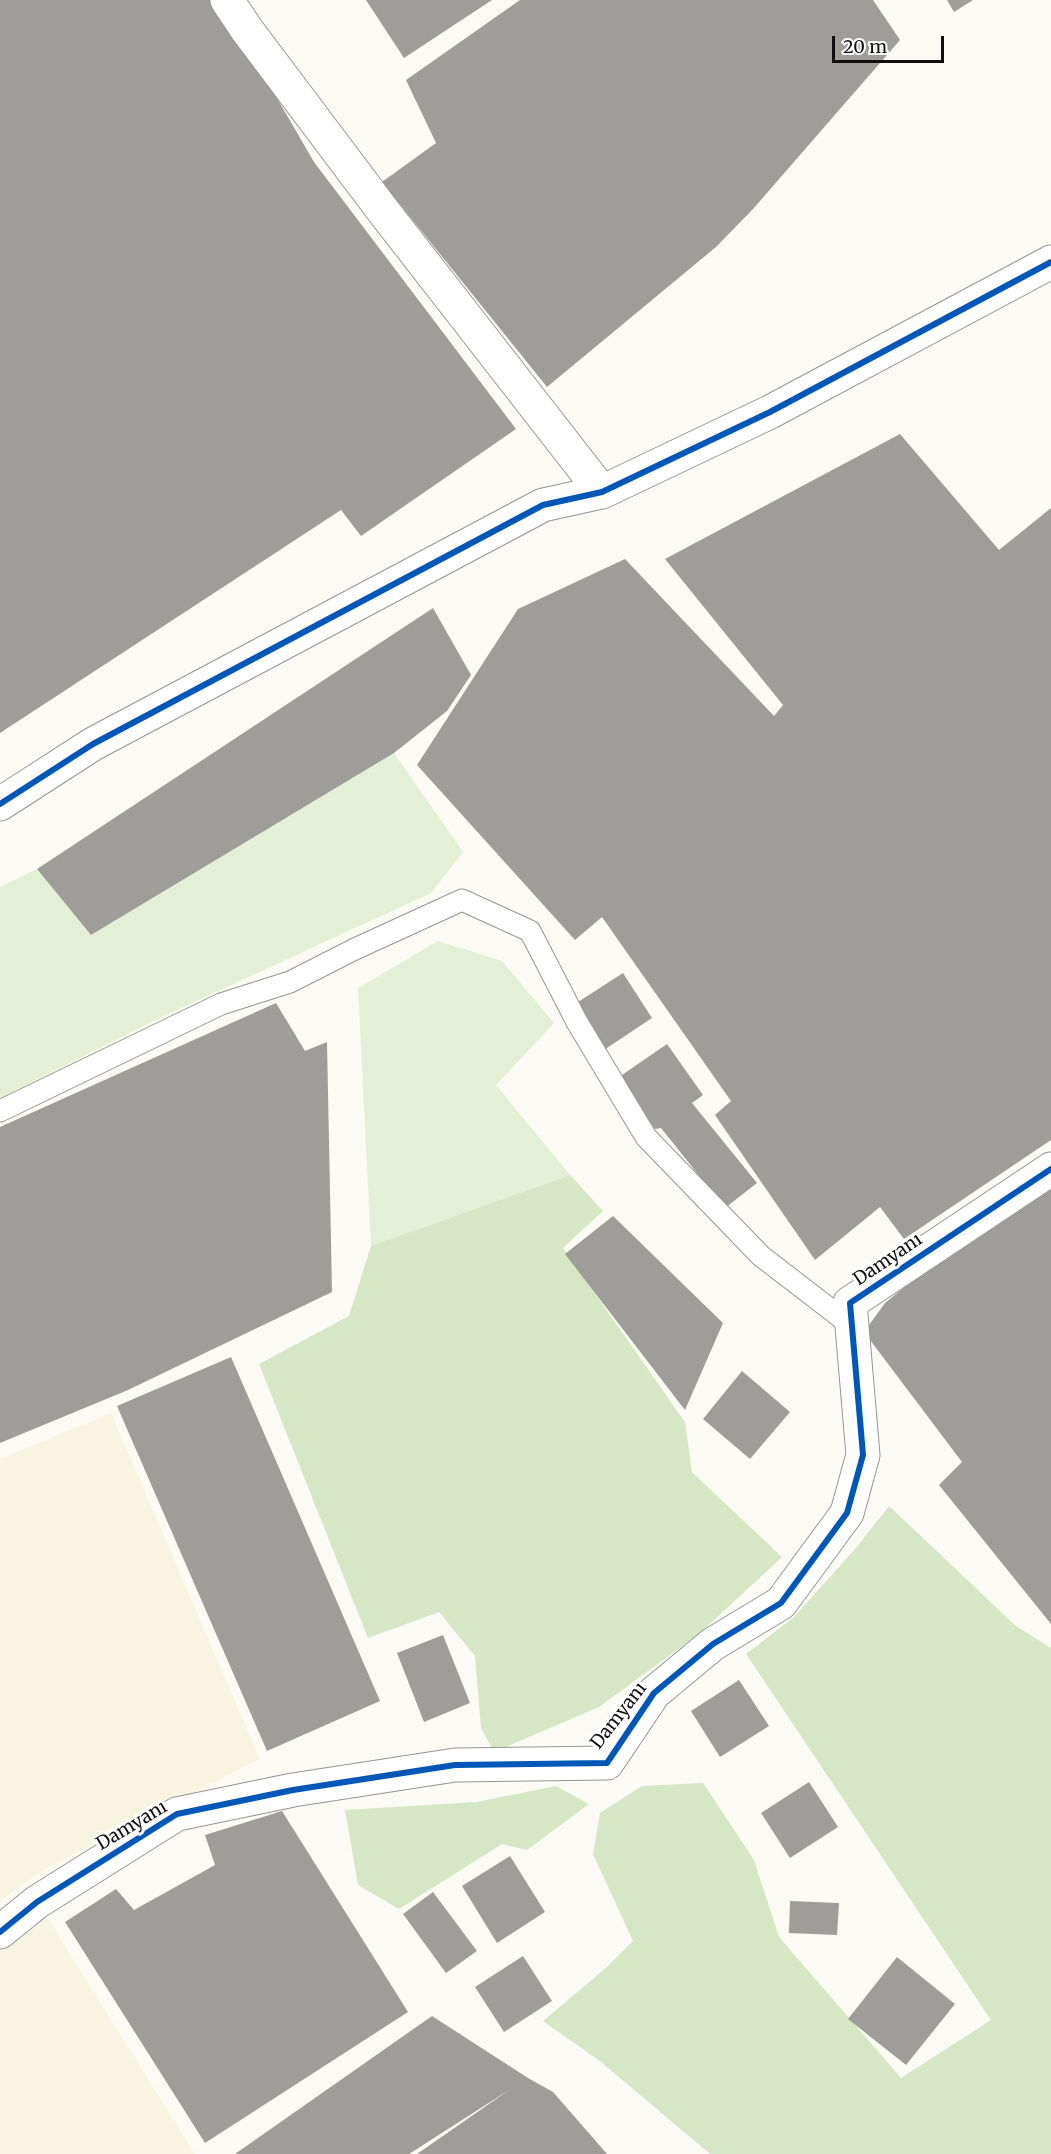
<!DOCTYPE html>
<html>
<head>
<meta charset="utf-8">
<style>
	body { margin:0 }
	#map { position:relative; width:1051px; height:2154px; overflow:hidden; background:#fbfaf5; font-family:Merriweather,serif }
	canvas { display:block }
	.scale { position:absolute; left:832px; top:36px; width:112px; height:27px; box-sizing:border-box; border:3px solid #0f0f0f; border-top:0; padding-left:8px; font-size:18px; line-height:21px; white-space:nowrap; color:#0f0f0f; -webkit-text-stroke:4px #fff; paint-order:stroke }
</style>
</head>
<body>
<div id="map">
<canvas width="1051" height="2154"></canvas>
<div class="scale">20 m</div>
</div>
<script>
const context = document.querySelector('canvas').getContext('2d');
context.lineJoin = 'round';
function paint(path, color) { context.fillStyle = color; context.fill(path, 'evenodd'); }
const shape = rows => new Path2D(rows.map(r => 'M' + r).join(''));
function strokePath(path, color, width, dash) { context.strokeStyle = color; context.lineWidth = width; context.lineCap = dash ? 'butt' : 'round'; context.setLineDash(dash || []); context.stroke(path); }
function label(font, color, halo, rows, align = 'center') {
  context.font = font + ' Merriweather,serif'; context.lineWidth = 6; context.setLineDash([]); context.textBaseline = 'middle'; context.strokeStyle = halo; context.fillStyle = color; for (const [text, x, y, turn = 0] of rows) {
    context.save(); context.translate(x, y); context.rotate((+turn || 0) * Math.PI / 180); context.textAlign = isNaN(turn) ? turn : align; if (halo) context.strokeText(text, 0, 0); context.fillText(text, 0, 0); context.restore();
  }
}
paint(shape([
	[111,1413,260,1759,47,1868,0,1901,0,1459],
	[42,1909,195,2154,0,2154,0,1947]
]), '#f7f5e2');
paint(shape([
	[394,753,463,852,431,893,162,1017,0,1098,0,887,37,869,91,935],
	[438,941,502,961,554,1023,496,1085,570,1175,371,1246,358,988]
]), '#e4f0d6');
paint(shape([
	[570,1175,603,1211,563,1248,685,1422,692,1472,782,1557,700,1633,599,1707,494,1752,481,1728,475,1656,439,1612,368,1638,259,1364,349,1316,371,1246],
	[889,1506,1016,1626,1051,1648,1051,2154,710,2154,601,2062,543,2021,608,1966,633,1941,593,1854,600,1813,642,1786,703,1783,754,1860,779,1937,901,2078,991,2020,746,1654,793,1618,855,1549],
	[556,1786,589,1804,527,1850,502,1844,399,1909,358,1885,345,1810,476,1802]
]), '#d6e7c5');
paint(shape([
	[0,0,220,0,314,162,516,429,361,536,341,510,0,733],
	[366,0,492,0,404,58],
	[520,0,873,0,900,40,753,209,716,247,547,387,382,182,436,143,406,80],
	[947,0,973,0,954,12],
	[900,434,999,550,1051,508,1051,1140,904,1239,880,1207,815,1260,715,1115,731,1101,602,917,575,940,417,765,518,609,625,559,774,716,783,705,665,559],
	[433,608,471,675,447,711,394,753,91,935,37,869],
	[623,973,652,1018,604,1050,575,1004],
	[276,1003,305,1051,327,1042,332,1292,128,1390,0,1443,0,1127],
	[667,1044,703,1095,692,1103,757,1183,725,1208,661,1128,655,1129,619,1077],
	[1051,1183,1051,1624,939,1485,962,1462,864,1332,885,1303,945,1254],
	[613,1216,723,1323,685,1410,565,1254],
	[231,1357,380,1701,267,1751,117,1406],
	[742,1371,790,1412,750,1459,703,1419],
	[443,1635,470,1703,424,1722,397,1653],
	[739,1680,769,1726,720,1757,691,1711],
	[809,1782,838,1827,790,1858,761,1813],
	[282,1811,408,2012,205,2143,65,1922,116,1889,134,1910,215,1865,205,1835],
	[510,1856,545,1912,497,1943,462,1886],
	[433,1892,477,1951,446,1973,403,1914],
	[790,1901,839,1903,837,1935,789,1933],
	[523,1956,552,2001,504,2032,475,1987],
	[897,1957,955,2004,906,2065,848,2019],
	[432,2016,528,2078,553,2092,607,2154,417,2154,509,2090,409,2154,235,2154]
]), '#9f9d9a');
const service = shape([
	[0,1111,221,1004,290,982,355,949,462,900,530,931,577,1022,646,1137,761,1256,852,1326]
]);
const minor = shape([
	[227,0,247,30,384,212,602,492],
	[0,804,93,744,543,505,602,492,770,412,1051,262],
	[0,1932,37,1902,177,1814,293,1790,455,1765,607,1763,654,1693,713,1644,781,1603,847,1513,863,1455,850,1303,1051,1169]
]);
strokePath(service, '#959593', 23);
strokePath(minor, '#959593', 35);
strokePath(service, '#fefefe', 21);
strokePath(minor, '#fefefe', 33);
strokePath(shape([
	[0,804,93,744,543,505,602,492,770,412,1051,262],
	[0,1932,37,1902,177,1814,293,1790,455,1765,607,1763,654,1693,713,1644,781,1603,847,1513,863,1455,850,1303,1051,1169]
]), '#0057b8', 6);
label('18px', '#0f0f0f', '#fff', [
	["Damyanı",888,1260,-34],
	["Damyanı",619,1716,-52],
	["Damyanı",132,1826,-31]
]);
</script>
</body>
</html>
